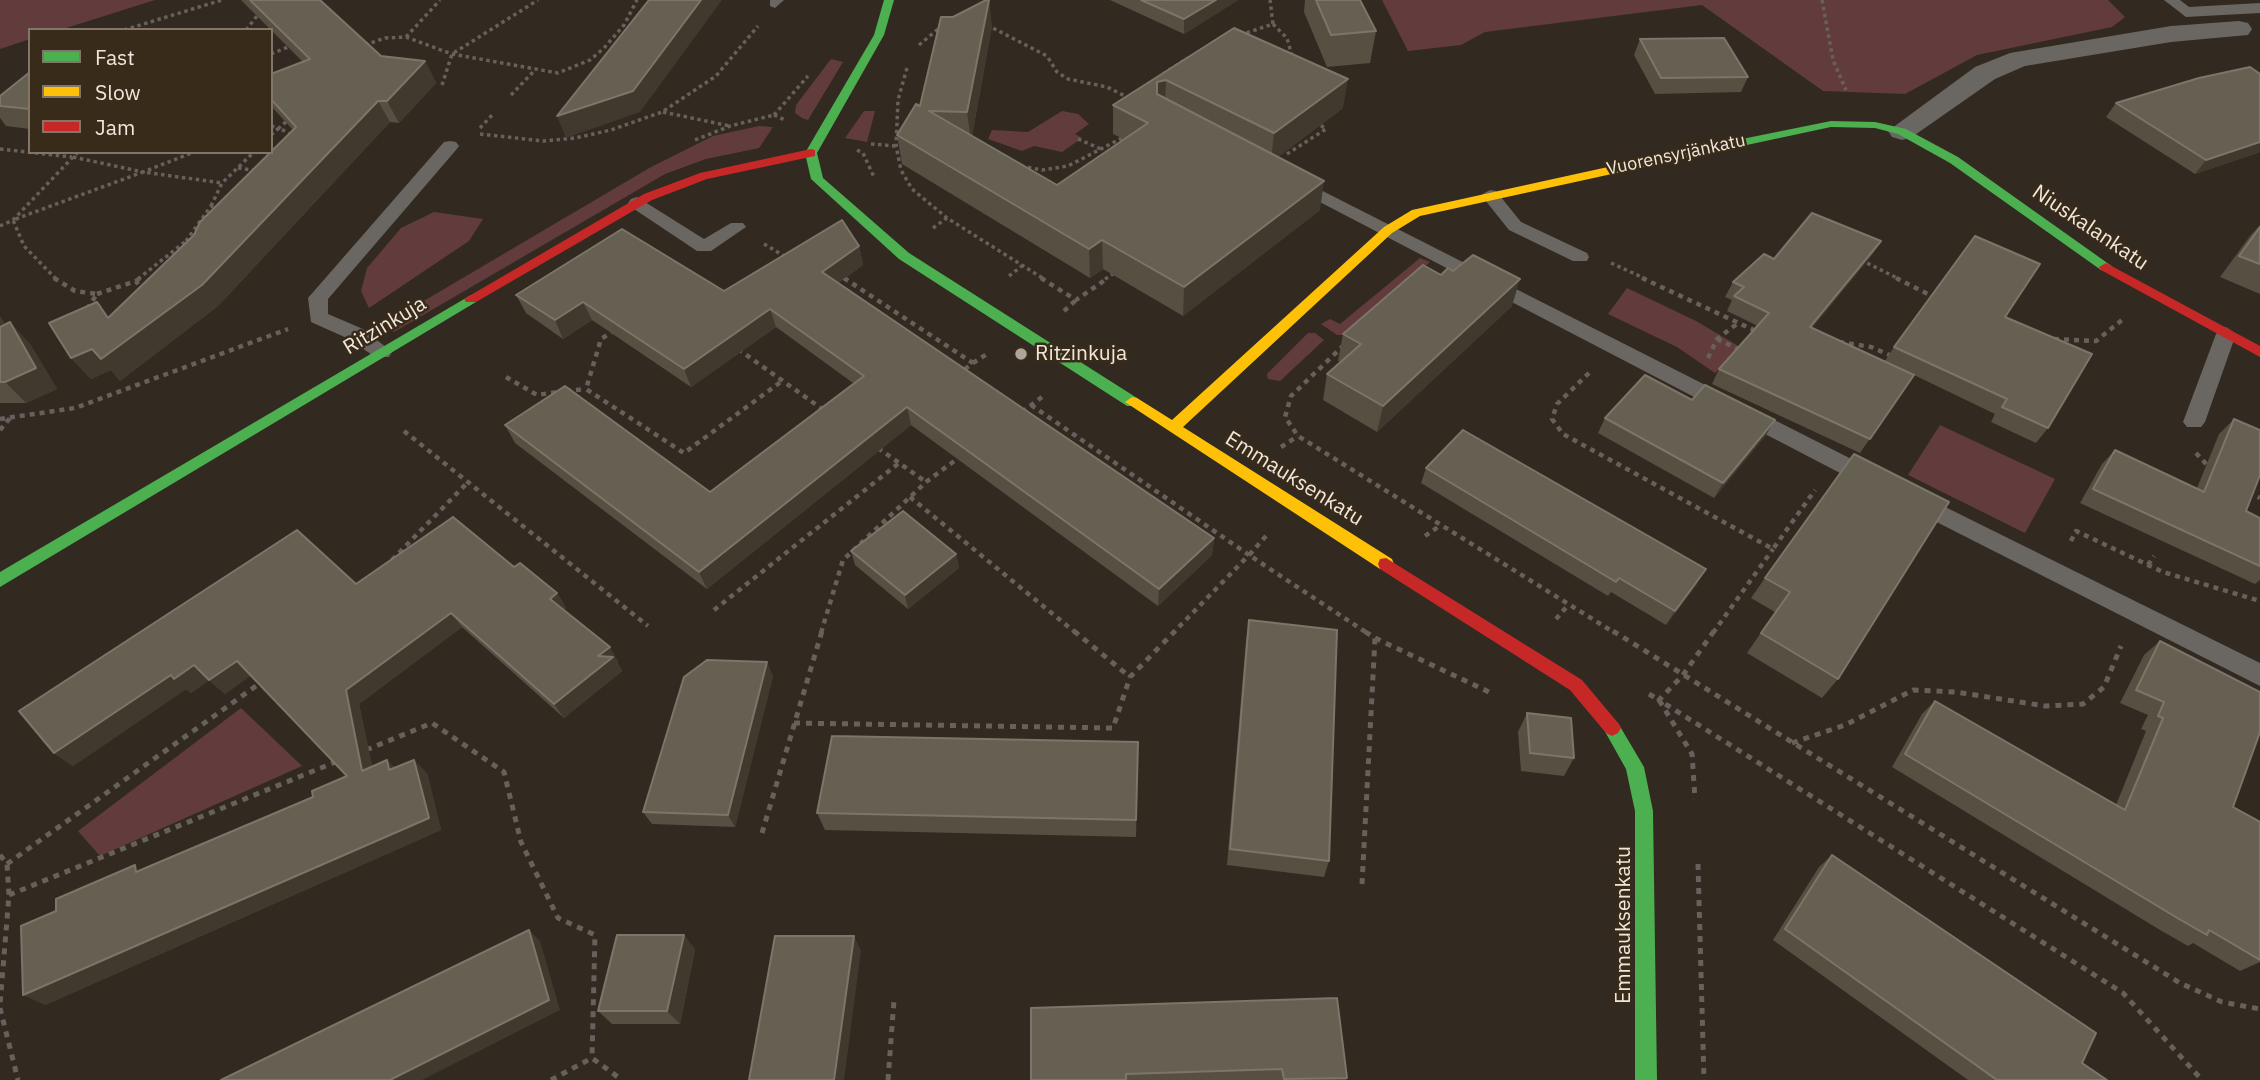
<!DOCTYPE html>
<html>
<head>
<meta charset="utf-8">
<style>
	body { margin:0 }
	#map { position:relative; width:2260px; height:1080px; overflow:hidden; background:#322a21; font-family:"IBM Plex Sans",sans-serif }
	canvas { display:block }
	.legend { position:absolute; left:28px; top:28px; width:245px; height:126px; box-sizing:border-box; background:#392b1a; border:2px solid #827668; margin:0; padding:9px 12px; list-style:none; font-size:21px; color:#f0e7dc }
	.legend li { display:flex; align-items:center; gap:14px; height:35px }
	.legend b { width:35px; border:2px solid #827668 }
</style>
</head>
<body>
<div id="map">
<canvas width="2260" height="1080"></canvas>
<ul class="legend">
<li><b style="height:9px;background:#4caf50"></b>Fast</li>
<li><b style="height:9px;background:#ffc107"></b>Slow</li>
<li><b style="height:9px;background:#c62828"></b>Jam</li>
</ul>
</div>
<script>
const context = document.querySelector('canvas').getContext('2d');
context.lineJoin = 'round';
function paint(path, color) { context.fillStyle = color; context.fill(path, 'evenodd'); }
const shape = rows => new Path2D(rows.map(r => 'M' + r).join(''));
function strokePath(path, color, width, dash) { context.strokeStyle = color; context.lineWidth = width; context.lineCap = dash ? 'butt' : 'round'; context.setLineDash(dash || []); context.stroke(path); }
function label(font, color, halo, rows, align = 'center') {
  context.font = font + ' "IBM Plex Sans",sans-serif'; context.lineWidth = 5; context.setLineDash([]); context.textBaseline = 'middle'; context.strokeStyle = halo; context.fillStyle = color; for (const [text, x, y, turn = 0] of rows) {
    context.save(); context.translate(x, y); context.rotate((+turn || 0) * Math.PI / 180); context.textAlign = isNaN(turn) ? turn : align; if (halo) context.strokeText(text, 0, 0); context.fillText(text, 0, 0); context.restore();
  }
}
paint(shape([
	[0,0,155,0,60,30,30,30,30,39,0,49],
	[1382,0,2108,0,2125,17,2112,27,1977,55,1905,94,1823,91,1702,5,1485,32,1461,45,1408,51],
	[831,59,843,62,808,120,802,118,795,113,796,105],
	[864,111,875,111,867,142,845,138],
	[1062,111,1078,114,1089,124,1075,134,1082,138,1062,152,1034,146,1022,151,988,139,992,130,1028,132],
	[759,126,773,127,759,148,706,159,665,174,394,332,383,325,651,167,713,136],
	[434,212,483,219,469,241,369,308,361,291,367,268,401,228],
	[1420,258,1430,262,1348,335,1337,335,1321,324,1330,319,1340,324],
	[1627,288,1696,321,1740,347,1715,373,1677,347,1608,314],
	[1308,333,1315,333,1324,340,1280,381,1268,379,1267,374],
	[1940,425,2055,479,2025,533,1908,475],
	[241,708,302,766,100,856,78,831]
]), '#623b3d');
strokePath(shape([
	[1822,0,1833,60,1846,90],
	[1273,24,1287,38,1292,56],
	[987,25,1047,56,1057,72,1068,79,1107,87,1131,99],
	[124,30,222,0],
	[246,30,257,16],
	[1240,35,1273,24,1270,0],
	[406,37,440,0],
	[365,45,385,38,406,37,452,54,558,73,590,60,604,48,624,25,637,0],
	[919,45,944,24],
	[271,54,288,47],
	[907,68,898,100,896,146,901,170,912,189,947,218,1044,279],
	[1163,74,1188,58],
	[442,85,452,54,538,0],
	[511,95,534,71],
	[663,112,730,126],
	[774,115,785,120],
	[774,115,808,76],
	[271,126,279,128,288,120],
	[480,128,494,113],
	[480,134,543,141,575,138,611,130,662,112,716,76,758,26],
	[271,135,279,128,292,135],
	[1078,139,1101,149],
	[695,140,730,126,774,115],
	[871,144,896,146],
	[0,149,72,157],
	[857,150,863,153,874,177],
	[78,152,73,157,143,172,194,152],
	[1287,154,1326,129,1316,122],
	[1021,166,1042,170,1068,166,1126,136],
	[238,168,258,171],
	[211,206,222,183,254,152],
	[0,226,13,220,73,157],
	[933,228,947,218],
	[186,241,211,206,219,209],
	[764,244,786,257],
	[1861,260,1899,279],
	[1611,263,1646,279],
	[841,276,846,279],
	[1009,276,1022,266],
	[56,279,24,246,13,220,143,172,222,183],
	[138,279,186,241,194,240],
	[1105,279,1116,272]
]), '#66615c', 3.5, [3.5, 3.5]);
strokePath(shape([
	[54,278,75,291,97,294,87,309],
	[844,278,973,363,961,372],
	[1041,278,1076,300,1108,278],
	[1642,278,1758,332],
	[1896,278,1934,297],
	[136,281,140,278],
	[97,294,136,281,142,290],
	[1064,311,1076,300],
	[615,330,601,339,586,389,684,453,782,381],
	[1717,339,1742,351],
	[2054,339,2096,341,2122,320],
	[1839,342,1871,347,1894,357],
	[1344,345,1291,396,1285,417,1298,436,1615,633],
	[738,349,825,411],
	[1708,358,1717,339,1738,323],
	[973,363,987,354],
	[1589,373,1557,404,1552,419,1563,434,1773,549,1815,490],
	[506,377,537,395,557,392],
	[566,391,586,389],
	[1031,405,1249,555,1173,633],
	[1022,412,1046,394],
	[0,419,75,408,288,329],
	[0,430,10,418],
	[404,431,648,626],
	[1281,447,1298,436],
	[878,448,926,482],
	[2196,453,2209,467],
	[2249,492,2260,498],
	[910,497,1076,633],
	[1266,536,1249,555,1367,633],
	[1425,536,1441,525],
	[2071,541,2076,531,2163,572,2260,601],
	[392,560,469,481],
	[2148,565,2154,556],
	[714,610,899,463],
	[1556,619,1569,604],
	[821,633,843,560,926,482,961,456],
	[1713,633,1773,549]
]), '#66615c', 4.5, [5, 5]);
strokePath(shape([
	[1074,631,1130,677],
	[1613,631,2180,983,2222,1002,2260,1009],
	[1714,631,1683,675,1659,700,2123,993,2202,1080],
	[1375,638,1489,692],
	[1649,694,1659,700,1692,754,1695,799],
	[794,723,1113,728,1130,677,1175,631],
	[1792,743,1845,725,1913,690,1956,692,2045,706,2083,704,2104,687,2121,646],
	[366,750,432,723,504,772,521,842,558,918,595,935,592,1058],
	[762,833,822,631],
	[0,855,7,864,9,895,0,1005],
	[7,864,263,681],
	[1698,864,1704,1080],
	[1362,884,1375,638,1364,631],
	[9,895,338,761],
	[0,1008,18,1080],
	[551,1080,592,1058,622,1080],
	[888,1080,894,1000]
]), '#66615c', 5, [6, 6]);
paint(shape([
	[770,0,784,0,775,8,770,6,770,0],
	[2164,0,2180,0,2189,7,2260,3,2260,13,2186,17,2164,0],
	[450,141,456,142,459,146,456,150,328,299,328,314,363,329,392,352,389,357,375,357,349,339,311,322,308,298,444,142,450,141],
	[1297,178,1881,474,1884,480,1881,486,1873,488,1865,486,1291,187,1288,183,1297,178],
	[1490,190,1496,191,1521,222,1587,253,1589,257,1587,261,1573,261,1509,230,1481,195,1490,190],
	[637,197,704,239,731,223,743,223,746,227,711,251,697,251,631,207,628,203,631,199,637,197],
	[2226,327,2236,334,2205,422,2201,427,2187,427,2183,422,2216,334,2226,327],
	[1913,491,2260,663,2260,686,1905,506,1902,500,1905,494,1913,491]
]), '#6a6662');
paint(shape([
	[2239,21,2248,23,2252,29,2248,35,2171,42,2025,66,1995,79,1912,137,1902,140,1892,137,1888,131,1975,67,2010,53,2171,26,2239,21]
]), '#6a6662');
paint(shape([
	[884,0,894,0,884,35,817,153,823,178,909,253,1137,398,1139,402,1137,406,1127,406,899,259,811,179,805,153,874,35,884,0],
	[1831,121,1875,122,1906,129,1958,157,2113,267,2106,271,2101,270,1950,163,1898,134,1875,128,1831,127,1658,164,1652,160,1658,156,1831,121],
	[471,295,476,296,476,302,0,587,0,572,471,295],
	[1612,720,1618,723,1644,767,1653,811,1657,1080,1635,1080,1635,811,1626,769,1603,728,1606,723,1612,720]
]), '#4caf50');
paint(shape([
	[1658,156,1664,160,1662,163,1420,216,1392,233,1183,427,1392,559,1394,564,1392,569,1380,569,1125,402,1132,397,1137,398,1172,420,1384,227,1412,210,1658,156]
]), '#ffc107');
paint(shape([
	[811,149,815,150,815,156,707,179,652,200,476,302,466,302,464,299,644,194,700,173,811,149],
	[2106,263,2260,346,2260,357,2101,270,2099,267,2106,263],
	[1386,558,1582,680,1618,723,1621,728,1618,733,1612,736,1606,733,1570,690,1380,569,1378,564,1380,559,1386,558]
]), '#c62828');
paint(shape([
	[241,0,320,0,381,56,425,61,436,83,399,123,390,122,218,306,120,381,111,370,91,379,71,358,109,317,194,235,293,130,271,106,271,99,303,62],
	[1110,0,1238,0,1184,34],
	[1305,0,1360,0,1376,31,1370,63,1327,67,1304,12],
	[992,26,972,136,1057,185,1124,139,1113,134,1113,105,1234,28,1343,108,1278,157,1320,210,1183,316,1103,269,1090,278,902,164,897,135,920,106],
	[1640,39,1748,77,1741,92,1655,94,1634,55],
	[30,72,30,129,6,126,0,118,0,96],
	[2260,74,2260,152,2195,174,2106,117,2116,103],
	[2260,225,2260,294,2220,277,2250,236],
	[1881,241,1872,255,1812,328,1885,361,1894,347,2005,317,2048,428,2036,443,1991,422,1995,414,1914,375,1860,453,1712,384,1719,369,1758,326,1727,311,1732,300,1725,297,1733,282,1774,259],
	[859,246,863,265,838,283,1214,538,1212,555,1158,606,911,425,707,589,515,443,505,425,710,492,853,383,776,327,691,387,592,320,563,339,526,313,516,295,724,291],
	[1441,275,1512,306,1377,432,1323,400,1327,374,1341,362,1338,361,1343,334],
	[0,316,5,325,30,344,57,389,26,403,0,403],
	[1605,418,1766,435,1714,498,1598,433],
	[2234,419,2246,511,2260,518,2260,580,2255,584,2080,503,2102,464,2115,450,2197,488,2219,434],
	[1426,468,1697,584,1666,625,1611,592,1608,596,1421,483],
	[1949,502,1838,679,1822,698,1747,653,1775,612,1751,598,1765,578],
	[851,551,956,554,959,568,908,609,855,565],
	[514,567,557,593,566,608,564,610,618,661,617,662,622,671,564,718,462,627,359,704,372,766,394,768,427,773,441,830,45,1005,56,911,313,797,347,776,251,675,225,694,209,680,191,693,186,689,73,766,54,753,356,584],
	[1249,620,1329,861,1324,877,1227,865,1246,640],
	[2160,641,2233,807,2260,822,2260,962,2240,971,2193,943,2188,946,2160,930,1892,767,1922,714,1935,701,2116,805,2146,731,2141,729,2148,715,2120,703,2144,655],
	[773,676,735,827,652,824,643,812],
	[1527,713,1574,758,1564,776,1521,771,1518,732],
	[1138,742,1136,837,825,830,817,813],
	[1832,855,2082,1063,2107,1080,1968,1080,1773,940,1819,867],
	[684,935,695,950,680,1024,612,1024,598,1011],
	[1031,1008,1347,1078,1346,1080,1031,1080]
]), '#564f42');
paint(shape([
	[701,0,722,0,640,112,566,138,557,116],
	[989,0,992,26,971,141,967,112],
	[1216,0,1238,0,1184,34,1184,19],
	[425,61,436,83,399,123,387,101],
	[1348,79,1343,108,1271,162,1274,133],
	[1166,80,1165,109,1156,110,1157,82],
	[378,101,390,122,218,306,120,381,111,370,91,379,71,358],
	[2260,142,2260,152,2195,174,2206,160],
	[1324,181,1320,210,1183,316,1184,287],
	[1102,240,1103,269,1090,278,1089,249],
	[1881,241,1872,255,1801,342,1810,327],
	[859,246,863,265,827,290,822,272],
	[1520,279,1512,306,1377,432,1383,406],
	[583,302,592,320,563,339,555,320],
	[770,309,776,327,691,387,684,369],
	[0,316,18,349,0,330],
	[10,322,30,344,57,389,26,403,5,382],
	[907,407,911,425,707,589,699,572],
	[1775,420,1766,435,1714,498,1723,483],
	[1214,538,1212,555,1158,606,1159,589],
	[956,554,959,568,908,609,905,595],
	[1706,569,1697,584,1666,625,1675,611],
	[557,593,566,608,560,613,550,599],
	[451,613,462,627,359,704,376,784,362,771,346,690],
	[610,647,618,661,617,662,622,671,564,718,554,704,598,656],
	[237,661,252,675,225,694,209,680],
	[767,662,773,676,735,827,728,815],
	[194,665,210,679,191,693,186,689,73,766,54,753,171,675],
	[387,760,400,773,389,770],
	[414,760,427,773,441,830,45,1005,23,995],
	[529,930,540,941,560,1010,422,1080,390,1080],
	[684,935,695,950,680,1024,667,1011],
	[854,936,861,951,844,1080,834,1080]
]), '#403a2e');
const building = shape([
	[250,0,320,0,381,56,425,61,387,101,378,101,202,285,101,359,92,349,71,358,49,323,97,302,108,318,194,235,200,222,296,127,271,99,271,74,310,59,250,0],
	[649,0,701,0,633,91,557,116,649,0],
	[986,0,989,0,967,112,929,111,1057,185,1148,123,1113,105,1234,28,1348,79,1274,133,1166,80,1157,82,1157,94,1324,181,1184,287,1102,240,1089,249,897,135,916,104,920,106,941,17,953,17,986,0],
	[1141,0,1216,0,1184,19,1141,0],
	[1316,0,1360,0,1376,31,1331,35,1316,0],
	[1724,38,1748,77,1661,78,1640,39,1724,38],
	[2250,67,2260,74,2260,142,2206,160,2116,103,2199,78,2250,67],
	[30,72,30,109,0,106,0,96,30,72],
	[1812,213,1881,241,1810,327,1914,375,1870,439,1719,369,1769,313,1734,296,1744,287,1733,282,1764,254,1774,259,1812,213],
	[842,220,859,246,822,272,1214,538,1159,589,907,407,699,572,505,425,565,386,710,492,864,376,770,309,684,369,583,302,555,320,516,295,622,229,724,291,842,220],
	[2260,227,2260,264,2239,256,2260,227],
	[1975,236,2040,264,2005,317,2092,354,2048,428,2002,407,2007,399,1894,347,1975,236],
	[1473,255,1520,279,1383,406,1327,374,1361,344,1343,334,1423,265,1441,275,1448,268,1453,271,1473,255],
	[10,322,36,368,5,382,0,382,0,327,10,322],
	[1645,375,1692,400,1705,385,1775,420,1723,483,1605,418,1645,375],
	[2234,419,2260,430,2260,475,2246,511,2260,518,2260,566,2093,489,2115,450,2204,492,2234,419],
	[1463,430,1706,569,1675,611,1619,578,1616,582,1426,468,1463,430],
	[1854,454,1949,502,1838,679,1761,633,1790,592,1765,578,1854,454],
	[903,511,956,554,905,595,851,551,903,511],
	[453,517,514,567,520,563,557,593,550,599,610,647,598,656,613,657,554,704,451,613,346,690,362,771,387,760,389,770,414,760,429,818,23,995,21,926,56,911,56,899,135,865,136,872,313,797,312,791,347,776,237,661,209,680,194,665,174,679,171,675,54,753,19,711,297,530,356,584,453,517],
	[1249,620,1337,630,1329,861,1230,849,1249,620],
	[2160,641,2260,692,2260,732,2233,807,2260,822,2260,960,2209,930,2207,935,2179,919,1905,754,1935,701,2125,810,2163,718,2158,716,2164,702,2136,690,2160,641],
	[707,660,767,662,728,815,643,812,684,677,707,660],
	[1527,713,1571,718,1574,758,1530,753,1527,713],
	[832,736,1138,742,1136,820,817,813,832,736],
	[1832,855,2096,1033,2082,1063,2107,1080,1997,1080,1785,929,1832,855],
	[529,930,549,1000,390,1080,221,1080,529,930],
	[617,935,684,935,667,1011,598,1011,617,935],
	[775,936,854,936,834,1080,749,1080,775,936],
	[1337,998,1347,1078,1284,1079,1282,1069,1126,1074,1126,1080,1031,1080,1031,1008,1337,998]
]);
paint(building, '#666052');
strokePath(building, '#7c7568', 2);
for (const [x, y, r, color] of [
	[1021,354,7,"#aea59b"]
]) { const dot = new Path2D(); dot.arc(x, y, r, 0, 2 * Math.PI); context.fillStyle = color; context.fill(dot); strokePath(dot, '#392b1a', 2.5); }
label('18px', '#f0e7dc', '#392b1a', [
	["Vuorensyrjänkatu",1676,155,-12]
]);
label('21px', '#f0e7dc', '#392b1a', [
	["Niuskalankatu",2090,228,34],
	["Ritzinkuja",385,326,-31],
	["Emmauksenkatu",1294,479,32],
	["Emmauksenkatu",1624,925,-90]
]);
label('21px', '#f0e7dc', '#392b1a', [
	["Ritzinkuja",1035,354]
], 'left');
</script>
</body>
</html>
